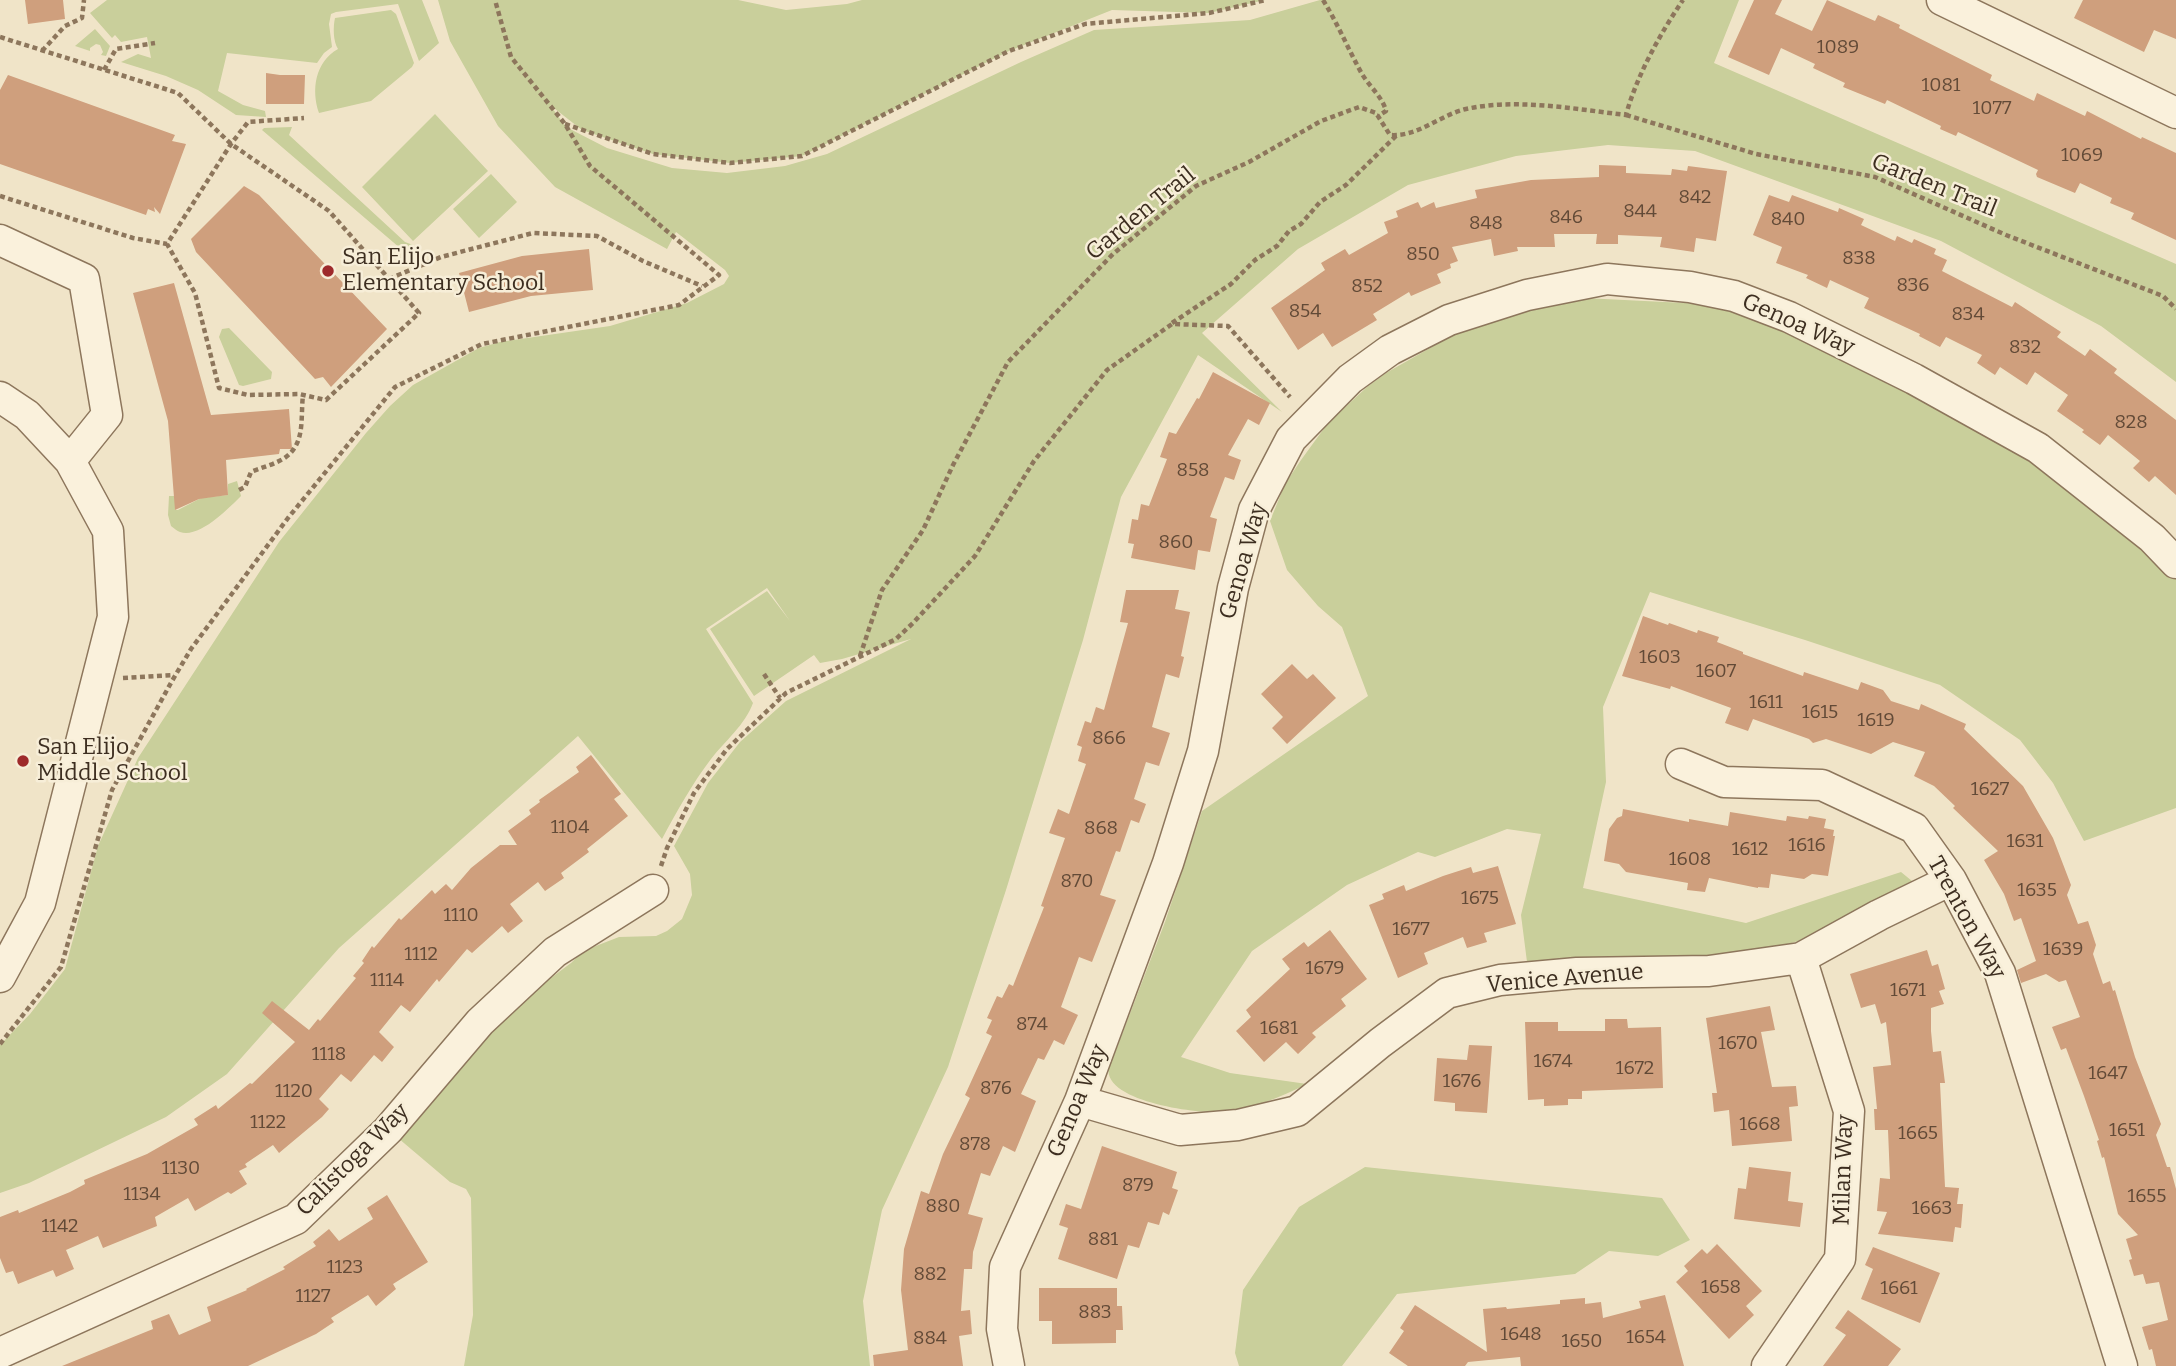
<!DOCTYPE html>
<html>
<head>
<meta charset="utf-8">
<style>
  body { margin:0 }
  canvas { display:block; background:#f0e4c8 }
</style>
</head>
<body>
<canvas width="2176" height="1366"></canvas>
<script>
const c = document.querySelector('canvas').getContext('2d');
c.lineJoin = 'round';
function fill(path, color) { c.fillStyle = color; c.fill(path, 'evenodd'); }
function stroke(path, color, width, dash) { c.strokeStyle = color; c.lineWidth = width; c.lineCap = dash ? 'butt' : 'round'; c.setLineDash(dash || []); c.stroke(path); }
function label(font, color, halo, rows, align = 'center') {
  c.font = font + ' Bitter,serif'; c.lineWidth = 5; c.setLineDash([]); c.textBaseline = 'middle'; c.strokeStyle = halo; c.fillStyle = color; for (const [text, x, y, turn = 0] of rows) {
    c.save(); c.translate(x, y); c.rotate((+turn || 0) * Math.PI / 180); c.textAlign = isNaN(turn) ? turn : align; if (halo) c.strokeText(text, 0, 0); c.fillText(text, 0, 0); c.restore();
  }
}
fill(new Path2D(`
  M107,0H422L439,43L419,61L398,4L336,12L331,14L329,24L332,47L324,53L317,63L227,53L218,91L243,105L265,111L266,117L236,115L198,90L166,76L121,62L138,54L151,58L147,37L121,42L115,35L112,38L90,13Z
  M438,0H738L786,10L847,4L862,0H1265L1209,13L1112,10L1009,51L802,156L730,163L653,154L582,130L550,105L568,130L570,129L607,148L672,168L727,173L785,166L827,154L1021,62L1094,30L1250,20L1320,0H1739L1714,63L2176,264V382L2101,326L1941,241L1695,151L1608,145L1516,156L1408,185L1298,249L1202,333L1282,412L1198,355L1121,497L1083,640L1006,890L948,1067L882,1210L863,1301L870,1366H464L473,1315L471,1198L466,1189L450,1182L398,1138L512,1007L571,963L583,951L619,937L656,936L667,931L682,919L692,895L690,874L674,846L708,783L740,742L786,701L911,639L842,659L820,663L814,655L754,696L710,629L767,591L790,621L767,588L706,629L753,703C745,725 725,741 711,759C692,784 677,811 662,839L578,736L339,948L227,1074L166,1117L29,1183L0,1193V1045L30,1014L65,969L98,846L138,758L279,542L366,433L390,406L413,385L479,348L500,342L610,326L687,303L724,284L729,276L725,270L676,232L667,249L555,187L498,126L450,41Z
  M391,10L396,14L414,63L412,67L371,101L319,113C311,90 315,62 338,49C333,41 333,27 335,18Z
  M95,29L110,46L106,56L101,55L103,52L100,45L96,44L90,48V51L75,46Z
  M435,114L488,171L413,241L362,187Z
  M292,127L289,135L405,242L413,245L407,254L262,130L264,128Z
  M491,174L517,202L479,238L453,209Z
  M1584,298L1705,304L1745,312L1944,406L2059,478L2126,530L2176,579V808L2084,841L2053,783L2020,740L1940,685L1805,640L1650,592L1603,707L1606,782L1583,888L1746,923L1901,872L1912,881L1798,941L1772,949L1754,953L1714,955L1527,962L1521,915L1541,834L1507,829L1435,857L1418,852L1347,885L1252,951L1181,1057L1230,1073L1307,1084C1280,1098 1250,1109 1220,1112C1195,1114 1085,1099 1113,1058L1165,922L1202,811L1368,696L1342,627L1318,606L1287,570L1270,521L1285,484L1301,460L1328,423L1367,387L1386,373L1460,331L1524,307Z
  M229,328L272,372L271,379L243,386L239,385L219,337L222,329Z
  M237,481L241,496C229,508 199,539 180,532C177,531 174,528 171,526L168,515L169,496H175V510H178L201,498L228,495V484Z
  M1365,1167L1662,1198L1690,1240L1658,1256L1609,1251L1575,1274L1397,1294L1342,1366H1239L1235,1353L1243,1290L1299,1207Z`), '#c9cf9b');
fill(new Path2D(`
  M25,0H63L65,19L28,24Z
  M1754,0H1782L1775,14L1812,31L1827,0L1875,21L1878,15L1900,25L1899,28L1992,75L1990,80L2034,101L2037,93L2085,116L2087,111L2141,139L2142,137L2176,153V240L2131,219L2134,213L2110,203L2112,198L2080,183L2075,193L2037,177L2036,174L2038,170L1958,132L1956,136L1940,129L1941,126L1887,100L1885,104L1843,87L1845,83L1813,68L1815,64L1781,48L1769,75L1728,57Z
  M2083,0H2176V39L2154,30L2144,52L2074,18Z
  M266,73L280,75H305L304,104H266Z
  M8,75L175,135L172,141L186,144L160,214L154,207L155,212L148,209L146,215L0,164V90Z
  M1599,165L1626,166V173L1671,175L1672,169L1687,171L1688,166L1727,171L1716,241L1696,238L1694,252L1660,247L1662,237L1618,235V244H1596L1597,234H1554L1555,247H1517L1518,251L1494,256L1491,239L1452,247L1458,261L1450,264L1451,268L1437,274L1441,283L1411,296L1409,292L1373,314L1377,320L1332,347L1323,333L1298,350L1271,308L1325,270L1321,263L1345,249L1349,255L1388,233L1384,222L1398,217L1396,211L1418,202L1421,208L1434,202L1436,208L1477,198L1475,190L1531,180L1599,177Z
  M244,186L259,195L387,329L331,387L323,377L315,379L196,252L191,239Z
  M1769,195L1789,202L1792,195L1838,212L1839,208L1864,219L1861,225L1895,241L1897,236L1912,243L1914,239L1936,249L1934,254L1947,260L1942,271L2012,307L2015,302L2061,332L2057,337L2085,356L2090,349L2117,369L2114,373L2176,420V495L2155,476L2149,482L2133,468L2140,461L2108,435L2100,445L2082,432L2084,430L2057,411L2068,395L2035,372L2027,385L2000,367L1995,375L1977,363L1982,355L1946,337L1940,347L1919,336L1920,334L1864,308L1869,298L1830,280L1827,288L1806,278L1808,275L1776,263L1782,247L1753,235Z
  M589,249L593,290L531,296L469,312L459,273L522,256Z
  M174,283L211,415L289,409L292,449H280L279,454L226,460L228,495L199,499L175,510L168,421L133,293Z
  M1213,372L1270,403L1259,425L1248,419L1228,455L1241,460L1234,480L1225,477L1210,517L1217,519L1210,552L1198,550L1195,570L1131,558L1134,544L1128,543L1132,519L1138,520L1141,504L1149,506L1167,459L1160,457L1169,432L1176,434L1197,398L1199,399Z
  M1126,590H1179L1175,609L1190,612L1181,656L1184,657L1179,678L1166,674L1152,727L1170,733L1159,766L1146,762L1134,799L1146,804L1139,823L1131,820L1120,852L1116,851L1100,895L1116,900L1092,962L1079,957L1061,1007L1078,1015L1064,1045L1054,1040L1044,1060L1038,1058L1021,1094L1036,1101L1015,1152L1003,1146L990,1176L981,1173L968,1214L983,1218L973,1252L972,1269H964L961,1311L970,1310L972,1334L959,1336L963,1366H874L873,1355L908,1350L901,1290L904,1249L921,1191L929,1194L943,1154L970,1098L965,1095L992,1036L986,1033L992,1020L987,1018L997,996L1002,998L1009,984L1013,986L1044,907L1041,906L1065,838L1049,833L1058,809L1069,814L1086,764L1078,761L1082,747L1077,745L1085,721L1091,723L1096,707L1104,710L1128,623L1120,622Z
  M1643,616L1668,625L1669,623L1697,633L1698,630L1719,637L1717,642L1743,652V654L1803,676L1804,672L1858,690L1861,682L1883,690L1891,701L1919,710L1921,704L1966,724L1964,729L2023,786L2053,838L2071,885L2067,895L2078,924L2088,921L2096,945L2093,954L2103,984L2110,981L2113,991L2115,990L2135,1057L2161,1124L2156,1135L2167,1167H2170L2176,1189V1366H2156L2152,1349L2149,1350L2142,1327L2168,1320L2159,1282L2146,1284L2143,1274L2134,1276L2129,1260L2132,1259L2126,1239L2138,1235L2118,1214L2104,1157L2102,1158L2097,1141L2099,1140L2084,1096L2066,1048L2061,1050L2052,1027L2080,1017L2066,980L2059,982L2046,974L2021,983L2017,970L2036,961L2021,918L2014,921L2004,894L1984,860L1998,851L1953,808L1955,806L1934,786L1914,776L1925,752L1893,742L1871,754L1826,739L1813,743L1809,739L1753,719L1748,731L1725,723L1731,708L1671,686L1670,689L1622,676Z
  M1292,664L1307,679L1313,674L1336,698L1287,744L1272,728L1283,717L1261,694Z
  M591,755L621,794L614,799L628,816L587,849L589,852L561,873L564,878L545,891L538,882L510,904L523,921L508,933L502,926L472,953L467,949L439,982L437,979L410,1012L401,1005L379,1032L394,1047L382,1062L374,1055L351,1082L341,1074L319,1099L329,1109L322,1117L279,1153L273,1145L245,1164L247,1167L239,1171L247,1184L231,1194L228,1192L195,1211L188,1198L155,1217L157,1226L103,1248L98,1236L66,1250L74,1269L56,1277L53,1270L18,1284L13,1271L6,1273L0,1258V1217L18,1210L19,1213L70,1192L85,1184L84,1180L147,1154L198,1125L194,1119L216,1105L218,1109L250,1083L252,1084L295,1042L262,1013L272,1001L309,1030L318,1019L320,1021L356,978L353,976L364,963L362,961L372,946L374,948L399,918L401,920L432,890L435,894L446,884L452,890L471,868L500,845H517L508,831L531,814L529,810L540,802L539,800L579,772L576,767Z
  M1623,809L1689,822V819L1728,826L1730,812L1786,821L1787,816L1808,819L1809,816L1826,819L1824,828L1834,830L1833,836H1835L1828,876L1812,874L1804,879L1771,874L1769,888L1758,887V888L1709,878L1705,892L1687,890L1688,883L1626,872L1619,864L1604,861L1609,829L1617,818L1622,816Z
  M1498,866L1516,924L1484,933L1487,942L1467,948L1463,937L1424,953L1428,964L1398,978L1369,905L1384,899L1382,894L1404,885L1406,891L1443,876L1471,867L1473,873Z
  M1330,930L1367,979L1341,999L1346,1006L1312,1033L1316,1037L1298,1054L1286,1042L1264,1062L1236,1031L1251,1017L1246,1010L1290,969L1282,959L1304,942L1308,947Z
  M1927,950L1932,966L1938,964L1945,989L1939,991L1944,1004L1931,1008V1031L1933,1052L1941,1051L1945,1083H1940L1945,1187L1959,1188L1957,1204H1963L1961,1228L1955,1227L1953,1242L1878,1234L1887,1212L1877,1211L1880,1178L1890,1179L1888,1130H1875L1874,1109H1877L1873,1067L1891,1065L1886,1022L1881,1024L1875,1004L1861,1008L1850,974Z
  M1770,1006L1775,1030L1761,1032L1772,1087L1796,1086L1798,1106L1789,1107L1792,1141L1732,1146L1729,1110L1714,1112L1712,1093H1717L1706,1018Z
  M1605,1019H1627L1628,1028L1661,1027L1663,1088L1582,1091V1099H1568V1105L1544,1106V1099L1528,1100L1525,1022H1558V1031H1605Z
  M1469,1045L1492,1046L1487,1113L1455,1111V1103L1434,1101L1437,1058L1467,1060Z
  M1102,1146L1177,1172L1172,1188L1178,1190L1169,1215L1163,1212L1159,1225L1148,1222L1139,1248L1128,1245L1117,1279L1058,1259L1068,1228L1059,1225L1066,1204L1081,1209Z
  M1749,1167L1791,1172L1788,1201L1803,1203L1800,1227L1734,1219L1738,1188L1746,1189Z
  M387,1195L428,1262L393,1284L396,1289L376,1306L368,1295L331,1318L334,1322L316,1334L248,1366H62L153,1329L151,1321L169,1314L179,1335L211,1321L207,1307L247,1290L246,1289L285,1269L283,1267L316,1246L313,1242L329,1229L339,1241L373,1219L367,1208Z
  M1717,1244L1762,1291L1746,1306L1754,1315L1729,1339L1676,1282L1688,1271L1684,1266L1702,1249L1707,1254Z
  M1873,1247L1940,1273L1920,1323L1861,1299L1873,1269L1865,1265Z
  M1039,1288H1117V1306H1122L1123,1330H1116V1343L1052,1344V1321H1039Z
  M1665,1295L1684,1366H1521L1520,1357L1468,1362L1465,1366H1408L1389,1353L1404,1331L1400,1328L1415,1305L1487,1352L1483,1309L1506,1307L1507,1309L1560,1304V1300L1585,1298V1304L1601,1302L1603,1318L1641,1308L1639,1301Z
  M1848,1310L1901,1349L1888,1366H1823L1846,1335L1835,1328Z`), '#cf9f7d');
const minor = new Path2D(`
  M1942,0L2176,113
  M0,240L84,279L107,415L70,461
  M0,397L27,415L70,461L108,531L113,617L40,903L0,977
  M1681,764L1724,782L1822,785L1914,828L1951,880L2000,973L2122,1366
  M1080,1101L1180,1130L1238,1125L1297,1111L1380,1043L1447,993L1500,980L1577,973L1709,971L1801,958L1879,915L1951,880
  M0,1353L296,1219L388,1130L480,1022L555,952L653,890
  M1009,1366L1002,1329L1005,1267L1080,1101L1168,863L1203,751L1233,588L1254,510L1291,439L1350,379L1390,350L1449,320L1527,295L1607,279L1690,287L1734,296L1789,317L1914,379L2038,448L2152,538L2176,563
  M1767,1366L1840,1259L1849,1111L1801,958`);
stroke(minor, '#8d765c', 33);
stroke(new Path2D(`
  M1323,0C1338,24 1348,49 1362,74C1370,87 1383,98 1386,111L1378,116
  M0,37L178,93L231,144L329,211L419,313L326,400L299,394L248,395L219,388L195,293L167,244
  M42,51L65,26L82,18L84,0
  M104,70L116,49L155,43
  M1626,115L1756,154L1875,177L2006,235L2163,296L2176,309
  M565,124L653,154L730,163L802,156L1009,51L1085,24L1209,13L1266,0
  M0,196L133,238L167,244L231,144L248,122L304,118
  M389,279L441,257L533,233L597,236L643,261L702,286
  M1172,323L1231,284L1255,260L1277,246L1289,231L1301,224L1320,202L1346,185L1397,135
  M239,490L245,487L251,472C260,468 269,466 277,462C307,449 300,421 303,395
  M860,656L882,590L923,530L953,465L1008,362L1113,254L1196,186L1249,162L1321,121L1359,107L1376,113L1390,135C1418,137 1440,115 1466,109C1518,98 1574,109 1626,115C1637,75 1660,34 1683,0
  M764,674L780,698
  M123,678L174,675
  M661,866L667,848L694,793L727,749L786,693L896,639L913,623L975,556L1034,461L1107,370L1172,324L1228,326L1290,397
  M0,1044L61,967L112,790L172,681L191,649L288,518L395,387L482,344L679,305L719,275L590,166L565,124L511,57L495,0`), '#8d765c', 4.5, [5, 3.5]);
stroke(minor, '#faf1dc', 30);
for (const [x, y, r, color] of [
  [328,271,7,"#9e2a2b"],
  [23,761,7,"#9e2a2b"]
]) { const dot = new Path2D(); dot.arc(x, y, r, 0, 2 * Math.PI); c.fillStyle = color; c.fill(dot); stroke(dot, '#f7eed8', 2.5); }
label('19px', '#624a37', null, [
  ["1089",1838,48],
  ["1081",1941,86],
  ["1077",1992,109],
  ["1069",2082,156],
  ["842",1695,198],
  ["844",1640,212],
  ["846",1566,218],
  ["840",1788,220],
  ["848",1486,224],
  ["850",1423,255],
  ["838",1859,259],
  ["836",1913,286],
  ["852",1367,287],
  ["854",1305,312],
  ["834",1968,315],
  ["832",2025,348],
  ["828",2131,423],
  ["858",1193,471],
  ["860",1176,543],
  ["1603",1660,658],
  ["1607",1716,672],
  ["1611",1766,703],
  ["1615",1820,713],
  ["1619",1876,721],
  ["866",1109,739],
  ["1627",1990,790],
  ["1104",570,828],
  ["868",1101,829],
  ["1631",2025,842],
  ["1616",1807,846],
  ["1612",1750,850],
  ["1608",1690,860],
  ["870",1077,882],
  ["1635",2037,891],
  ["1675",1480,899],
  ["1110",461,916],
  ["1677",1411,930],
  ["1639",2063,950],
  ["1112",421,955],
  ["1679",1325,969],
  ["1114",387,981],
  ["1671",1908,991],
  ["874",1032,1025],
  ["1681",1279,1029],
  ["1670",1738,1044],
  ["1118",329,1055],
  ["1674",1553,1062],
  ["1672",1635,1069],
  ["1647",2108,1074],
  ["1676",1462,1082],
  ["876",996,1089],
  ["1120",294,1092],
  ["1122",268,1123],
  ["1668",1760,1125],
  ["1651",2127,1131],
  ["1665",1918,1134],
  ["878",975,1145],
  ["1130",181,1169],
  ["879",1138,1186],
  ["1134",142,1195],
  ["1655",2147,1197],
  ["880",943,1207],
  ["1663",1932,1209],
  ["1142",60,1227],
  ["881",1103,1240],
  ["1123",345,1268],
  ["882",930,1275],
  ["1658",1721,1288],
  ["1661",1899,1289],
  ["1127",313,1297],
  ["883",1095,1313],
  ["1648",1521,1335],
  ["1654",1646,1338],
  ["884",930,1339],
  ["1650",1582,1342]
]);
label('23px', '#3d2e20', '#f7eed8', [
  ["Garden Trail",1934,186,22],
  ["Garden Trail",1141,214,-39],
  ["Genoa Way",1798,325,24],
  ["Genoa Way",1244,561,-74],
  ["Trenton Way",1966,918,61],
  ["Venice Avenue",1565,979,-5],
  ["Genoa Way",1078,1101,-67],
  ["Calistoga Way",353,1160,-45],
  ["Milan Way",1844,1170,-88]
]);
label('23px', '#3d2e20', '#f7eed8', [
  ["San Elijo",342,258],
  ["Elementary School",342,284],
  ["San Elijo",37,748],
  ["Middle School",37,774]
], 'left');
</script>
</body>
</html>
